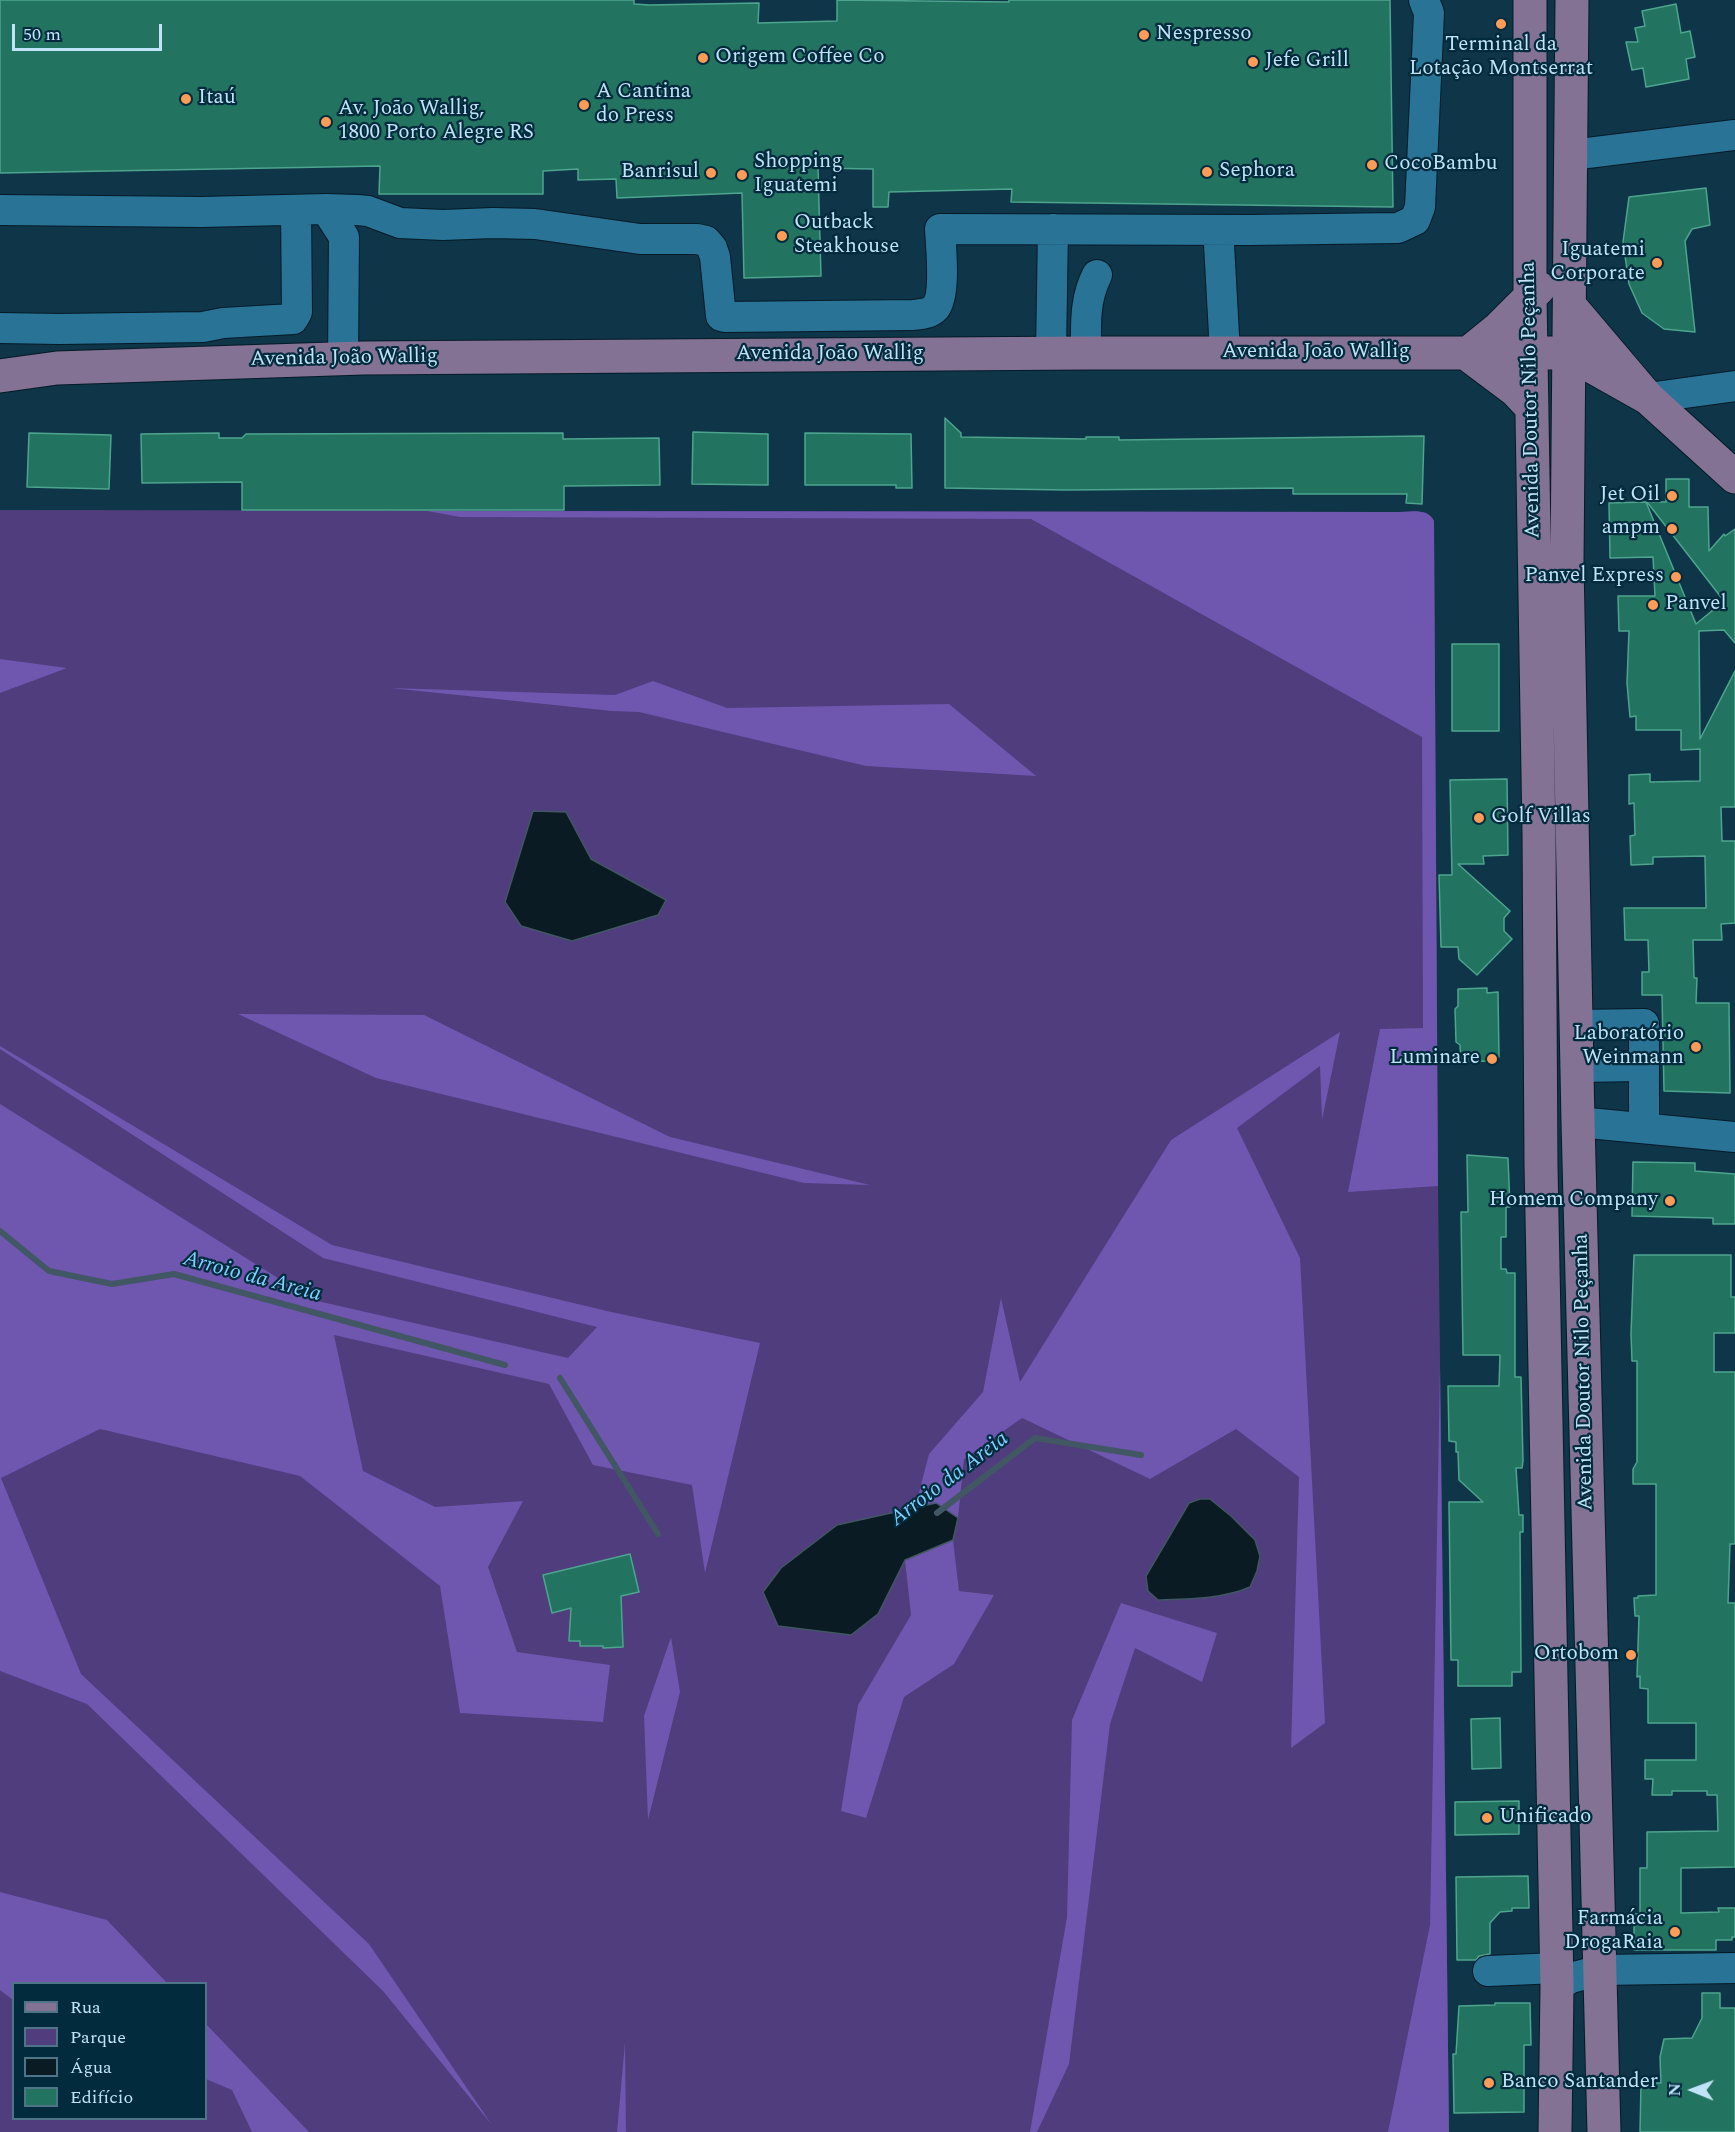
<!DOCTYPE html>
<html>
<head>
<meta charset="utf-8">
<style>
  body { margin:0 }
  #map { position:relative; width:1735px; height:2132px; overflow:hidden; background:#0e3548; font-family:Spectral,serif }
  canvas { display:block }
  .legend { position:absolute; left:12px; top:1982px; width:195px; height:138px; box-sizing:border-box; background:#022b3d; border:2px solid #4e7587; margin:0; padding:8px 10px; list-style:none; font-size:18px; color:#c0e3f7 }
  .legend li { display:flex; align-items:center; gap:12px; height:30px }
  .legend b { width:30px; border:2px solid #4e7587 }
  .north { position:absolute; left:1663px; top:2060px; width:60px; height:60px; -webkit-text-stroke:4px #022b3d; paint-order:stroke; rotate:271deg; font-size:16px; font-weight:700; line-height:24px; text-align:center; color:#c0e3f7 }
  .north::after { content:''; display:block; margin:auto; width:21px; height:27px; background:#c0e3f7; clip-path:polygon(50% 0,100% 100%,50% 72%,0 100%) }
  .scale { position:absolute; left:12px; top:24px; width:150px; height:27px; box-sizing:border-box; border:3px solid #c0e3f7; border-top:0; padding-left:8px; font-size:18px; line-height:21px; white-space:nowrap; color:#c0e3f7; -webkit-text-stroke:4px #022b3d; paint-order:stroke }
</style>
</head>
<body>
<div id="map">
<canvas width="1735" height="2132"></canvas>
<ul class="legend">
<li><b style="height:8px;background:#837294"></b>Rua</li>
<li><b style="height:16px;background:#4f3d7d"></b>Parque</li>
<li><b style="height:16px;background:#0b1b23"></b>Água</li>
<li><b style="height:16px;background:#227360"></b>Edifício</li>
</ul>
<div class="north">N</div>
<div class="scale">50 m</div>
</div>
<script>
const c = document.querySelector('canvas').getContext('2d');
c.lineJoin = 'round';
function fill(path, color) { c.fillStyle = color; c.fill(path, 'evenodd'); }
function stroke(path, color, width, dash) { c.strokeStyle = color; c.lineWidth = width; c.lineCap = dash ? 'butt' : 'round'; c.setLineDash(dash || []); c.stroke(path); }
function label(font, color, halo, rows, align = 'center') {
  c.font = font + ' Spectral,serif'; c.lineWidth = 4.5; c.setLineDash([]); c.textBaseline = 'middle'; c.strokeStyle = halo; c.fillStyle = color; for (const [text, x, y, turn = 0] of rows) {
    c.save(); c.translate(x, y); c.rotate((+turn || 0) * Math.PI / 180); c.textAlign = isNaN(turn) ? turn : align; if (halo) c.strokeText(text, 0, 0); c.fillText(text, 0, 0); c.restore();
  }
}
fill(new Path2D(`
  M0,510L1396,512C1409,512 1428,507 1434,521L1438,1186L1449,2132H0ZM14,1984H206V2118H14Z`), '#4f3d7d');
fill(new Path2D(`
  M427,511L1396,512C1409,512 1428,507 1434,521L1438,1186L1348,1192L1380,1029L1423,1028L1422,737L1031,519L460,517Z
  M0,659L67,668L0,693Z
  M653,681L727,708L949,704L1036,776L866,766L639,712L612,711L390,688L615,695Z
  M238,1014L424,1015L670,1137L870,1185L804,1183L376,1078Z
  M1340,1032L1322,1120L1320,1066L1237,1128L1300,1258L1325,1723L1291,1748L1299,1477L1236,1429L1150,1479L1022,1418L964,1459L958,1518L936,1503L915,1508L929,1454L983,1392L1001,1298L1020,1382L1171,1140Z
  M0,1046L332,1245L611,1312L760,1343L705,1573L692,1485L593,1465L549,1384L334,1335L363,1471L435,1507L523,1501L488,1567L517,1652L610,1665L603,1722L460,1713L440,1586L300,1476L100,1429L1,1478L81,1674L369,1944L492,2125L383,1991L87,1704L0,1671V1104L313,1300L568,1358L597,1327L323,1258L0,1049Z
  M1440,1367L1449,2132H1388L1430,1925Z
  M953,1540L959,1591L994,1595L954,1664L904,1697L866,1818L841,1811L858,1705L911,1615L905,1560Z
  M1121,1603L1217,1633L1202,1682L1135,1648L1110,1724L1069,2064L1037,2132H1030L1067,1917L1072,1720Z
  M671,1637L680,1692L648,1820L644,1716Z
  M0,1892L107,1920L167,1983L14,1984L13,2000L0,1990Z
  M206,2024L309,2132H252L232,2090L206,2079Z
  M625,2042L626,2132H617Z`), '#6f56af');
const water = new Path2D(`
  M533,811L566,812L591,859L666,900L658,915L572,941L521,926L505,902Z
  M1200,1499H1210L1231,1516L1255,1540L1260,1556L1257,1571L1250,1587C1223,1599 1188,1599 1158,1600L1148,1591L1146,1576L1189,1503Z
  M936,1503L958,1518L953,1540L905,1560L878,1614L851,1635L778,1626L763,1592L781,1568L837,1525Z`);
fill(water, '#0b1b23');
stroke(water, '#415763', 1.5);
stroke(new Path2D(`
  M0,1231L49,1271L112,1284L174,1274L505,1365
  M560,1378L658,1534
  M937,1513L1035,1438L1141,1455`), '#415763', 6);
const building = new Path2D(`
  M0,0H634V4L649,5L759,3L758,23L837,21V0L1009,2V0H1390L1393,207L1011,202L1012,189L889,192L888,207H873V169L818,168L821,276L744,278L742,193L617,198L616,179L578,180V169L543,171V194H379L380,166L0,173Z
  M1676,4L1681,33L1690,31L1695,57L1686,59L1689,79L1646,87L1643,68L1632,70L1626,42H1638L1635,28L1645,26L1642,11Z
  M1706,188L1710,225L1692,229L1685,241L1695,332L1664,329L1642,313L1629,284L1623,242L1629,197Z
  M945,418L961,433V437L1086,439V437H1119V440L1424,436L1422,504L1406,503L1407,494H1293V488L1066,490L945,488Z
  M693,432L768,434V485L692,484Z
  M29,433L111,435L109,489L27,487Z
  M219,433V438H242L246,434L563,433V439L659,438L660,485L564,486V510H242V482L142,483L141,434Z
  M805,433L911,434L912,488H896V485H805Z
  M1666,479H1689V507H1708L1709,551L1724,534L1725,536L1735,529V643L1724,630L1699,631L1700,739L1735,671V807H1721L1722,841H1735V923L1721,924L1722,940H1693L1694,978H1697L1696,1003H1729L1730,1093L1664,1091L1662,995H1642V972H1649L1648,940H1625L1624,908H1706L1705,856L1653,857V864L1631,865L1630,836L1635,835L1634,803L1629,804V775L1650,774V782L1700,781V749L1681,750V730H1636V716L1630,717L1627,683L1629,631H1619L1618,596H1655L1653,557L1610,558L1609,503L1646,502L1696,624L1724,601L1647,502H1666Z
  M1452,644H1499V731H1452Z
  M1507,779L1508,855L1483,856L1484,864H1458L1510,911L1504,918V931L1512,939L1477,975L1459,959L1458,947H1441L1439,875H1452L1450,780Z
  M1487,988V993L1498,992L1499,1057H1490V1061L1461,1062L1460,1045L1456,1042L1455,1009L1458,1006V989Z
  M1467,1155L1508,1158L1510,1207H1506V1237H1501V1269H1506L1507,1273H1515V1377H1521L1523,1461L1522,1468H1516L1519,1515H1523V1532H1520L1521,1672H1512V1686H1458V1660H1451L1449,1502H1483L1459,1480L1458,1452H1456V1442L1449,1441L1448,1386H1499L1500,1355H1463L1461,1212H1468Z
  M1633,1162L1695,1163V1171L1735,1174V1224H1713V1218L1632,1216Z
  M1634,1255H1731V1297H1735V1333H1714V1372H1735V1544H1730L1728,1603H1735V1867L1681,1868V1913L1719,1912L1718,1908H1735V1937H1732V1940H1716V1950H1634V1914H1640V1868H1647V1832L1718,1831L1717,1795H1707V1791H1672V1795H1652L1653,1779H1645V1760H1696V1723H1648V1689L1640,1688V1676L1637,1677L1639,1616H1635L1634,1598H1638V1596L1656,1595V1484H1633V1469L1637,1462V1361H1632L1631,1334Z
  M630,1554L639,1592L621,1596L623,1647L603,1648V1646H580V1641H569L571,1608L552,1613L543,1575Z
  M1500,1718L1501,1768L1472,1769L1471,1719Z
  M1519,1801V1834L1455,1835V1802Z
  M1528,1876L1529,1908H1512V1911L1500,1912L1490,1923V1954L1479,1956L1476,1960H1457L1456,1877Z
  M1702,1993H1720V2008H1735V2132H1640L1641,2083H1661L1660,2057L1664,2039L1692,2038L1702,2018Z
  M1495,2003H1530L1531,2045H1524V2112L1454,2113L1453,2054H1456L1459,2006L1495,2005Z`);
fill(building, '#227360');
stroke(building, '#4ea58e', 1.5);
const minor = new Path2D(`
  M1571,155L1735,135
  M326,209L344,237L343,359
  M0,210L201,212L326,209L357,210L368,211L400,223L443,225L493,223L535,224L640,239H697L706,241L712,248L715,257L721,316L725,317L913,315C920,314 930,314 935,308C946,296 941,246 940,229L1250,230L1398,228L1415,220L1420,207L1429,13L1424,0
  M1219,244L1225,353
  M0,328L59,329L203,327L223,323L293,319L297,312L296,210
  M1051,353L1053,229
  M1086,353C1086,326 1084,300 1097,275
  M1648,398L1735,386
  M1576,1025L1644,1024V1128
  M1577,1067L1644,1066
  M1578,1122L1735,1137
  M1488,1971L1557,1968
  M1557,1986L1571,1978L1600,1970L1735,1968`);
const major = new Path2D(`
  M1530,0V296L1539,834L1541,1165L1557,1986L1555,2132
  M1572,0L1567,563L1578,1122L1604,2132
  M1570,306L1648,398L1735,477
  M1467,354L1499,328L1539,288
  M1467,354L1515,390L1532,408
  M0,376L57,368L363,358L1086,353H1568L1648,398`);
stroke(minor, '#051b27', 32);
stroke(major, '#051b27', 35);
stroke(minor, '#297397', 30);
stroke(major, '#837294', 33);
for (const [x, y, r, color] of [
  [1501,24,6,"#fe9c57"],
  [1144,35,6,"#fe9c57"],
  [703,58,6,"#fe9c57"],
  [1253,62,6,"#fe9c57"],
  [186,99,6,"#fe9c57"],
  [584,105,6,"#fe9c57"],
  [326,122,6,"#fe9c57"],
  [1372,165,6,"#fe9c57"],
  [1207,172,6,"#fe9c57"],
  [711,173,6,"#fe9c57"],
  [742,175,6,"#fe9c57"],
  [782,236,6,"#fe9c57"],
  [1657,263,6,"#fe9c57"],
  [1672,496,6,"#fe9c57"],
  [1672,529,6,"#fe9c57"],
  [1676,577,6,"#fe9c57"],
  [1653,605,6,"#fe9c57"],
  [1479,818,6,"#fe9c57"],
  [1696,1047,6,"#fe9c57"],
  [1492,1059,6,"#fe9c57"],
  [1670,1201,6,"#fe9c57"],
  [1631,1655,6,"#fe9c57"],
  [1487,1818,6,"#fe9c57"],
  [1675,1932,6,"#fe9c57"],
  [1489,2083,6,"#fe9c57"]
]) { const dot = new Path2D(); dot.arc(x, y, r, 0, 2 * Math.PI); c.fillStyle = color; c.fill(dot); stroke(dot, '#022b3d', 2); }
label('21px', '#c0e3f7', '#022b3d', [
  ["Nespresso",1156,35],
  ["Terminal da",1501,46,"center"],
  ["Lotação Montserrat",1501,70,"center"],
  ["Origem Coffee Co",715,58],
  ["Jefe Grill",1265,62],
  ["A Cantina",596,93],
  ["do Press",596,117],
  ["Itaú",198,99],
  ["Av. João Wallig,",338,110],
  ["1800 Porto Alegre RS",338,134],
  ["Shopping",754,163],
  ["Iguatemi",754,187],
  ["CocoBambu",1384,165],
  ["Sephora",1219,172],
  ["Banrisul",699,173,"right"],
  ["Outback",794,224],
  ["Steakhouse",794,248],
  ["Iguatemi",1645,251,"right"],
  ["Corporate",1645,275,"right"],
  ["Jet Oil",1660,496,"right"],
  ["ampm",1660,529,"right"],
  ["Panvel Express",1664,577,"right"],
  ["Panvel",1665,605],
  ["Golf Villas",1491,818],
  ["Laboratório",1684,1035,"right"],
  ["Weinmann",1684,1059,"right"],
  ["Luminare",1480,1059,"right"],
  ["Homem Company",1658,1201,"right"],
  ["Ortobom",1619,1655,"right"],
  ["Unificado",1499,1818],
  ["Farmácia",1663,1920,"right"],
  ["DrogaRaia",1663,1944,"right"],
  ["Banco Santander",1501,2083]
], 'left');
label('21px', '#c0e3f7', '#022b3d', [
  ["Avenida João Wallig",1316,353],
  ["Avenida João Wallig",830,355],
  ["Avenida João Wallig",344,359,-1],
  ["Avenida Doutor Nilo Peçanha",1532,400,-91],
  ["Avenida Doutor Nilo Peçanha",1585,1372,-91]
]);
label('italic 22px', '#7fcffc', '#022b3d', [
  ["Arroio da Areia",252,1278,15],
  ["Arroio da Areia",950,1480,-37]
]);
</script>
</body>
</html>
